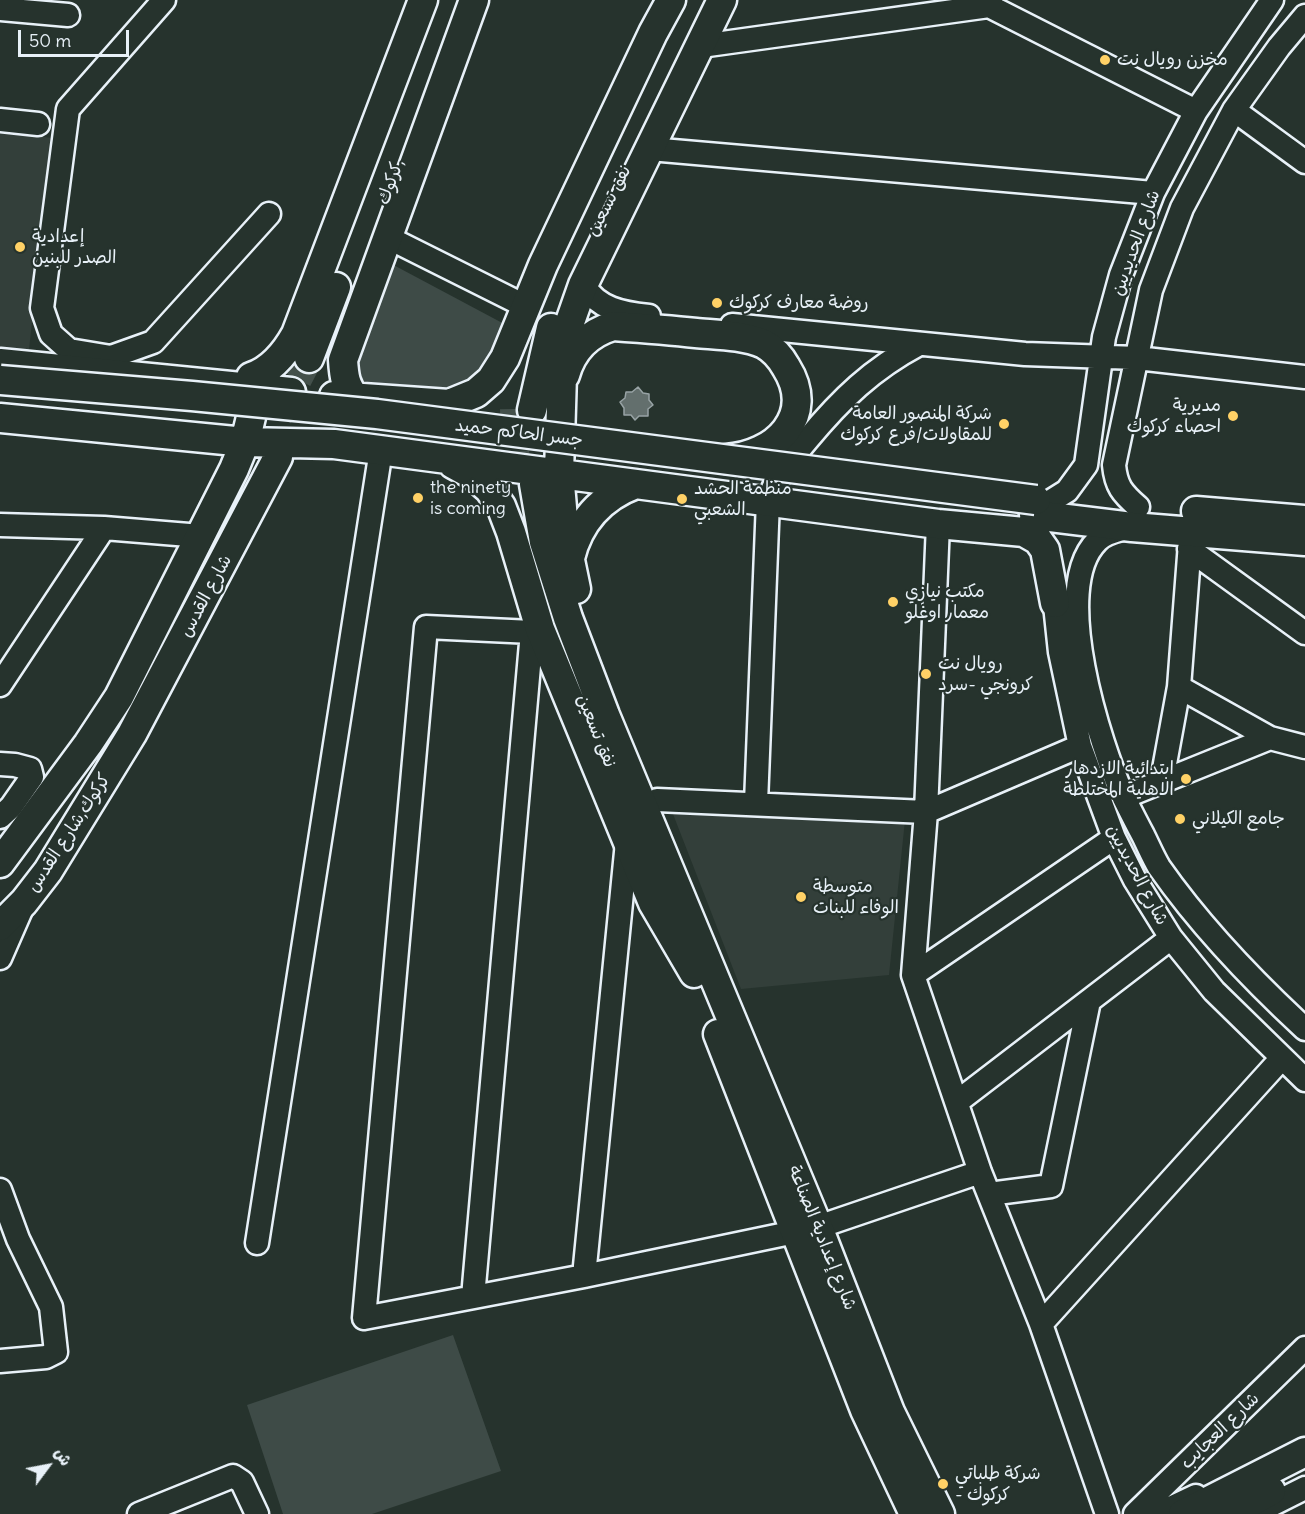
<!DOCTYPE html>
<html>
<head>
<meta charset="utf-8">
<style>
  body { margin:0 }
  #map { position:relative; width:1305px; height:1514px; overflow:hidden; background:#26332d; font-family:Delius,"Playpen Sans Arabic",sans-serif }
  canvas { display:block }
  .north { position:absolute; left:18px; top:1436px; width:60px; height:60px; -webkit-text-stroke:4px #26332d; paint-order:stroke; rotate:58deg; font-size:16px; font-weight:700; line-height:24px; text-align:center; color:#e8f1f8 }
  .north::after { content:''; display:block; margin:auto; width:21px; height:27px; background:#e8f1f8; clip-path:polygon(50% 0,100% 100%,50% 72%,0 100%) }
  .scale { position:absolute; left:18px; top:30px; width:111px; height:27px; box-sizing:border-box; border:3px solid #e8f1f8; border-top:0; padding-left:8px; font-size:18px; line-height:21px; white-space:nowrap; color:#e8f1f8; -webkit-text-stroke:4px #26332d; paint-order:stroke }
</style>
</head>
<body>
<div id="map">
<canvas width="1305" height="1514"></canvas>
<div class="north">ش</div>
<div class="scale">50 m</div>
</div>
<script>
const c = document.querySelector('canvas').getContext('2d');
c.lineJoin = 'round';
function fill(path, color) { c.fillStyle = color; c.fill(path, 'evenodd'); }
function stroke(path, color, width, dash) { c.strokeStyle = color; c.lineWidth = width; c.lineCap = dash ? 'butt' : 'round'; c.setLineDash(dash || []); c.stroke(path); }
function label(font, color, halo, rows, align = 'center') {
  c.font = font + ' Delius,"Playpen Sans Arabic",sans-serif'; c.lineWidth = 4.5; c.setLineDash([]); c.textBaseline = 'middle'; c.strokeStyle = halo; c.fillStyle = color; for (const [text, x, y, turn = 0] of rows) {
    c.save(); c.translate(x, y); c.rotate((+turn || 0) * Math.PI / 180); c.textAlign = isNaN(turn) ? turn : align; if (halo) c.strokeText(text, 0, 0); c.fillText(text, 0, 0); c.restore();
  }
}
fill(new Path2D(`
  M0,131L52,138L28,359L0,356Z
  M673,814L905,820L889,975L741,989Z`), '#333f3a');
fill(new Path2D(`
  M386,261L508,326L482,388L356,398L344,377Z
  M453,1335L501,1471L372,1514H283L247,1405Z`), '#3e4b47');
const water = new Path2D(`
  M638,387L643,393L649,394V400L653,405L648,409V416H639L635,420L631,415H624V408L620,402L625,398L626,392H632Z`);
fill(water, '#636f6d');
stroke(water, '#98a3a5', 1.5);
stroke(new Path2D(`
  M514,409L516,484
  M259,454L309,358`), '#43504b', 28, [28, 14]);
const minor = new Path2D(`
  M164,0L68,109L42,308L51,334L69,350L111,357L153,342L269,214
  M989,6L1196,111
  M0,9L68,15
  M701,46L989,6L991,0
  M1234,110L1305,162
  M0,120L38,124
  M650,149L1153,193
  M387,237L525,306
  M583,285C599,309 621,313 649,316
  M732,325L1025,354L1137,358L1305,377
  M1051,501L1067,491L1086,465L1104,337L1121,275L1153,193L1196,111L1272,0
  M1138,507C1122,493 1116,486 1114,465L1151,290L1182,208L1234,110L1279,47L1305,16
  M938,524L926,812L913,975L980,1172L1041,1324L1107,1514
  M0,525L104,528L201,536
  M1130,527C1119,530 1105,532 1097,541C1049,588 1100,745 1124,798C1130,810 1136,822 1143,835C1148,845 1153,857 1159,867C1201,927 1252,980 1305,1029
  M1189,549L1305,633
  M1053,586L1060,652L1080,746L1114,838L1135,880L1171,938L1214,991L1305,1080
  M540,629L532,632L426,627L364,1318L584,1276L795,1232L818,1227L980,1172
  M0,685L104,528
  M1179,687L1270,738
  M0,764L15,765L30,769L32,777L11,807L0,817
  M1162,780L1179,687L1191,530
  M1124,797L1270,738L1305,747
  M657,800L926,812L1080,746
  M756,803L768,501C776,477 791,459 807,440C841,399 872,369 919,344
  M0,958L21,910
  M913,975L1114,838
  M957,1102L1171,938
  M0,1190L18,1239L51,1307L56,1352L46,1357L0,1361
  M989,1194L1051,1186L1089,1001
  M257,1243L381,450
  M584,1276L627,842
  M473,1297L532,632
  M1041,1324L1281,1059
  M1255,1513L1305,1488
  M139,1514L233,1476L242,1482L257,1514
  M1135,1514L1305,1348
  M1158,1514L1196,1496`);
const major = new Path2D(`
  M309,358L336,287
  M0,363L291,392
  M565,375C572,350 589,333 613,326C641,328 668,330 696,333C718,335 743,335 764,344C773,349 781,358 786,367C817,416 775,456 726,459
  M251,377C272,370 286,352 296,334L423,0
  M334,396L449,404L476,393L491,380L505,358L543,265L653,33L671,0
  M356,398C345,387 344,375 343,360L474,0
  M532,410L551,328
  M0,418L245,442L334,444L938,524L1024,532L1038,540L1045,550L1055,603
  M453,464L473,475L489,489L501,506L511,532L540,629L653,903L694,973
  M534,484L544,542L568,618L605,715L818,1227L890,1412L940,1514
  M1196,511L1305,520
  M1034,515L1132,527L1305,541
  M570,558C579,521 601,497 636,484
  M576,589L564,531L559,473L563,342L583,285L722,0
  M0,863L88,744L119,697L234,469L245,442L258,388L268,369
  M0,926L24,902L48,871L132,734L278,457
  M718,1034L865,1410L914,1514
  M1183,1514L1305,1452
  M1228,1514L1271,1491`);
stroke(minor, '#e8f1f8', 27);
stroke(major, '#e8f1f8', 33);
stroke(minor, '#26332d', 22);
stroke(major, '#26332d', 28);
const majorBridge = new Path2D(`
  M0,380L192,396L377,414L1036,500`);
stroke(majorBridge, '#e8f1f8', 33, []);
stroke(majorBridge, '#26332d', 28);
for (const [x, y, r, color] of [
  [1105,60,6,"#ffd166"],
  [20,247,6,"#ffd166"],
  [717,303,6,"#ffd166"],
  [1233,416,6,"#ffd166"],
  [1004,424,6,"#ffd166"],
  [418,498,6,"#ffd166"],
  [682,499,6,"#ffd166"],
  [893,602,6,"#ffd166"],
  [926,674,6,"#ffd166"],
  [1186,779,6,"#ffd166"],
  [1180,819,6,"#ffd166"],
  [801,897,6,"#ffd166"],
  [943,1484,6,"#ffd166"]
]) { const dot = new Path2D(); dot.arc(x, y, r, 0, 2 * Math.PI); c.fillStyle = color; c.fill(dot); stroke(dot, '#26332d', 2); }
label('18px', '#e8f1f8', '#26332d', [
  ["مخزن رويال نت",1117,60],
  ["إعدادية",32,237],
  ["الصدر للبنين",32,258],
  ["روضة معارف كركوك",729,303],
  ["مديرية",1221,406,"right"],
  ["احصاء كركوك",1221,427,"right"],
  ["شركة المنصور العامة",992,414,"right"],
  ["للمقاولات/فرع كركوك",992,435,"right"],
  ["the ninety",430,488],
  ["is coming",430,509],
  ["منظمة الحشد",694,489],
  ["الشعبي",694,510],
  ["مكتب نيازي",905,592],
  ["معمار اوغلو",905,613],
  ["رويال نت",938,664],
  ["كرونجي -سرد",938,685],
  ["ابتدائية الازدهار",1174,769,"right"],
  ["الاهلية المختلطة",1174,790,"right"],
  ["جامع الكيلاني",1192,819],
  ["متوسطة",813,887],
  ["الوفاء للبنات",813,908],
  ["شركة طلباتي",955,1474],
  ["- كركوك",955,1495]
], 'left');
label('18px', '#e8f1f8', '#26332d', [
  ["كركوك,",391,182,-70],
  ["نفق تسعين",609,201,-63],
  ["شارع الحديديين",1136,243,-70],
  ["جسر الحاكم حميد",519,433,7],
  ["شارع القدس",206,596,-62],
  ["نفق تسعين",596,731,68],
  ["كركوك,شارع القدس",69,833,-57],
  ["شارع الحديديين",1137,875,62],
  ["شارع إعدادية الصناعة",822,1238,68],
  ["شارع العجايب",1220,1431,-44]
]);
</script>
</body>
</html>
